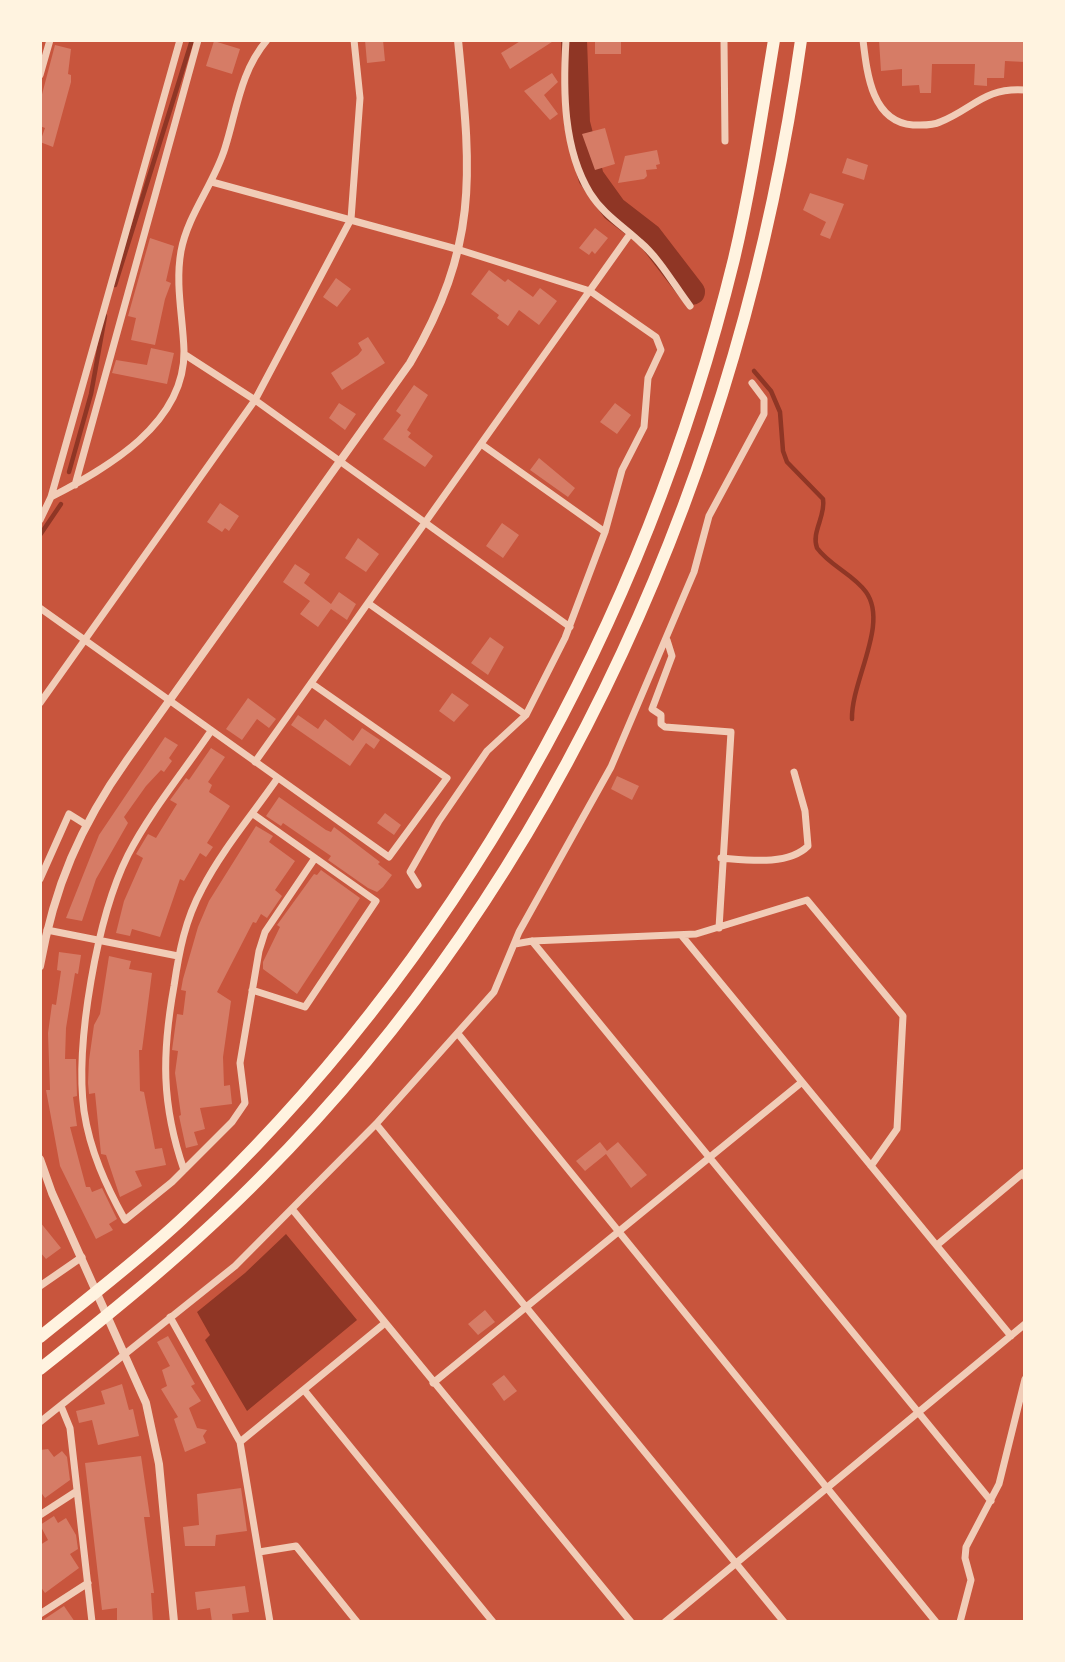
<!DOCTYPE html>
<html>
<head>
<meta charset="utf-8">
<style>
  body { margin:0 }
  #map { position:relative; width:1065px; height:1662px; overflow:hidden; background:#c8553d; font-family:Mulish,sans-serif }
  canvas { display:block }
  .frame { position:absolute; inset:0; border:42px solid #fff3e0; pointer-events:none }
</style>
</head>
<body>
<div id="map">
<canvas width="1065" height="1662"></canvas>
<div class="frame"></div>
</div>
<script>
const c = document.querySelector('canvas').getContext('2d');
c.lineJoin = 'round';
function fill(path, color) { c.fillStyle = color; c.fill(path, 'evenodd'); }
function stroke(path, color, width, dash) { c.strokeStyle = color; c.lineWidth = width; c.lineCap = dash ? 'butt' : 'round'; c.setLineDash(dash || []); c.stroke(path); }
fill(new Path2D(`
  M286,1234L357,1320L247,1411L205,1340L210,1335L197,1312L245,1273Z`), '#8f3625');
stroke(new Path2D(`
  M115,285L192,40
  M754,371L771,391L780,412L783,451L787,462L823,499C826,516 811,532 817,548C830,566 853,574 866,592C889,624 851,681 852,719
  M69,472L91,394L105,316
  M40,535L61,504`), '#8f3625', 4.5);
stroke(new Path2D(`
  M574,40L577,123L591,177L614,209L649,236L692,292`), '#8f3625', 26);
fill(new Path2D(`
  M365,40H383L385,61L367,63Z
  M522,40H555L510,69L501,53Z
  M595,40H621V54H595Z
  M879,40H1025V62L1005,61L1004,78H987V86L974,85L975,64H932L931,93H920L919,85L902,86V69L881,71Z
  M214,41L240,49L232,74L206,66Z
  M55,45L71,49L68,74L71,75V82L53,147L40,142L45,128L40,126V102Z
  M552,73L558,82L544,95L558,114L550,120L524,91Z
  M605,128L615,164L595,170L582,134Z
  M657,150L660,164L656,165L657,169L646,170L647,176L644,179L618,183L625,156Z
  M847,158L868,165L864,180L842,173Z
  M810,193L844,204L830,239L820,235L826,222L803,210Z
  M595,228L608,238L595,254L592,251L589,255L579,248Z
  M150,238L174,246L166,281L171,283L165,299L155,345L131,340L136,318L128,316Z
  M489,270L505,282L508,279L533,297L540,288L557,301L539,325L519,310L508,326L497,318L499,315L471,294Z
  M336,278L351,289L337,307L323,297Z
  M368,337L385,363L342,390L331,373L358,355L362,350L358,343Z
  M151,348L174,353L167,384L112,373L116,360L147,365Z
  M414,385L428,395L407,430L411,433L408,437L433,456L425,467L383,439L401,415L396,411Z
  M339,403L356,414L345,430L329,418Z
  M615,403L631,415L617,434L600,422Z
  M539,458L575,488L568,497L530,470Z
  M220,503L239,516L229,531L225,528L222,532L207,522Z
  M502,523L519,535L503,558L486,546Z
  M358,538L379,554L366,572L345,558Z
  M295,564L310,574L304,583L331,604L339,592L356,604L347,620L331,609L318,627L300,614L310,601L283,582Z
  M490,637L504,647L488,675L471,663Z
  M452,693L469,705L454,722L439,711Z
  M248,698L276,719L269,728L257,719L242,740L226,729Z
  M298,715L318,729L325,719L353,741L362,728L380,740L374,749L366,743L350,766L291,725Z
  M165,737L178,745L169,758L172,761L164,772L161,770L146,786L124,817L128,823L96,879L82,921L66,918L99,835Z
  M211,748L225,757L208,782L212,785L209,792L230,806L207,843L213,847L206,857L200,853L184,881L180,879L160,937L132,929L130,936L116,933L124,901L143,858L136,854L148,834L156,838L177,804L170,800L186,778L189,780Z
  M617,776L639,786L632,800L611,789Z
  M279,797L326,830L331,832L334,827L380,862L378,864L392,875L383,887L377,892L368,888L328,860L331,856L283,823L281,826L266,816Z
  M385,813L401,825L394,835L377,823Z
  M256,826L273,836L269,842L295,861L275,890L282,896L267,918L261,914L256,923L253,922L217,992L231,1001L223,1057L224,1086L230,1085L232,1104L200,1108L205,1129L194,1132L198,1145L186,1148L179,1116L181,1115L175,1073L178,1051L172,1050L177,1014L183,1015L186,991L181,990L183,979L198,927L209,901Z
  M321,870L360,898L297,994L263,969V962L280,927L277,925L314,874L317,875Z
  M59,952L81,955L78,974L75,973L66,1028L65,1059H76L77,1096L73,1097L77,1126L70,1127L86,1187H90L92,1192L102,1188L117,1219L109,1224L113,1230L96,1239L60,1166L46,1090H50L48,1033L52,1004L56,1005L61,971L57,970Z
  M109,956L131,961L129,969L152,973L142,1050H139L140,1091L144,1092L155,1149L162,1148L166,1165L135,1171L142,1186L120,1197L106,1155L101,1154L95,1093L89,1094L88,1083L89,1060L94,1025L100,1014Z
  M600,1142L607,1151L618,1142L647,1175L631,1188L606,1154L585,1171L576,1161Z
  M40,1222L61,1248L46,1259L40,1252Z
  M485,1310L495,1322L478,1335L468,1324Z
  M168,1336L195,1384L191,1386L201,1401L189,1408L197,1428L207,1430L203,1436L206,1443L185,1452L174,1419L178,1417L161,1389L167,1386L162,1370L170,1366L157,1342Z
  M504,1375L517,1391L504,1401L492,1384Z
  M122,1384L129,1410L133,1409L139,1436L98,1445L92,1420L79,1423L76,1411L105,1404L101,1391Z
  M48,1449L54,1457L62,1451L67,1457L70,1480L45,1498L40,1491V1450Z
  M141,1456L150,1517H144L154,1593H151L153,1622H117V1608L102,1610L85,1463Z
  M241,1488L247,1531L216,1535L215,1546H185L183,1527L199,1525L197,1494Z
  M54,1516L58,1523L66,1518L76,1535L78,1549L70,1554L79,1568L45,1593L40,1586V1545L48,1540L40,1525Z
  M245,1586L249,1612L232,1614L233,1622H212L210,1608L197,1610L195,1592Z
  M64,1606L75,1622H40Z`), '#d67c66');
stroke(new Path2D(`
  M566,40C563,90 563,149 590,193C603,214 623,226 640,242C660,259 674,285 690,306
  M724,40L725,141
  M863,40C867,74 872,122 913,125C922,125 932,126 940,122C973,109 984,87 1025,90
  M40,75L50,40
  M212,182L460,250L590,291L656,337L661,350L648,378L644,427L622,470L605,532L565,638L526,715L487,751L439,821L410,872L418,885
  M184,354L255,400L570,627
  M481,444L605,532
  M75,485L198,40
  M51,497C107,468 185,424 184,351C183,317 175,285 181,251C188,214 214,184 225,148C237,110 240,72 267,40
  M40,520L51,497L180,40
  M368,603L526,715
  M40,608L389,857L447,778L311,683
  M667,640L672,656L652,709L661,715V724L665,727L731,732L719,928
  M40,703L255,400L351,219L360,98L354,40
  M211,731C184,771 150,812 128,855C97,917 75,1043 84,1111C90,1151 106,1186 125,1220L172,1182L232,1122L245,1103L240,1063L259,951L265,932L315,858
  M255,762L630,234
  M721,858C747,860 788,866 808,846L805,811L794,772
  M40,879L69,814L85,824
  M47,930L178,956
  M682,936L1011,1336
  M532,941L991,1501
  M515,944L532,941L696,934L807,900L903,1016L897,1129L871,1166
  M252,990L305,1007L376,901L253,814
  M459,1035L936,1622
  M376,1124L784,1622
  M184,1170C161,1104 162,1053 174,986C179,952 185,920 202,889C222,850 252,815 277,779
  M292,1209L631,1622
  M937,1245L1023,1173L1025,1177
  M40,1286L82,1257
  M170,1317L240,1442L270,1622
  M433,1383L802,1082
  M304,1390L493,1622
  M61,1406L70,1428L92,1622
  M40,1422L235,1266L376,1124L494,992L519,932L611,767L694,572L709,516L764,414V399L752,383
  M240,1442L385,1323
  M40,1515L77,1491
  M259,1552L296,1546L357,1622
  M40,1614L88,1583
  M665,1622L1025,1324
  M960,1622L971,1580L965,1558L966,1547L999,1484L1025,1379`), '#f1ccb7', 7);
stroke(new Path2D(`
  M40,966C54,887 80,826 127,760L410,363C480,243 471,173 458,40
  M40,1159L52,1193L146,1403L159,1464L174,1622`), '#f1ccb7', 8);
stroke(new Path2D(`
  M40,1337C88,1298 137,1261 182,1219C456,963 645,622 734,259C751,187 762,113 774,40
  M40,1369C117,1308 192,1247 261,1177C563,874 742,461 801,40`), '#fff3e0', 12);
</script>
</body>
</html>
